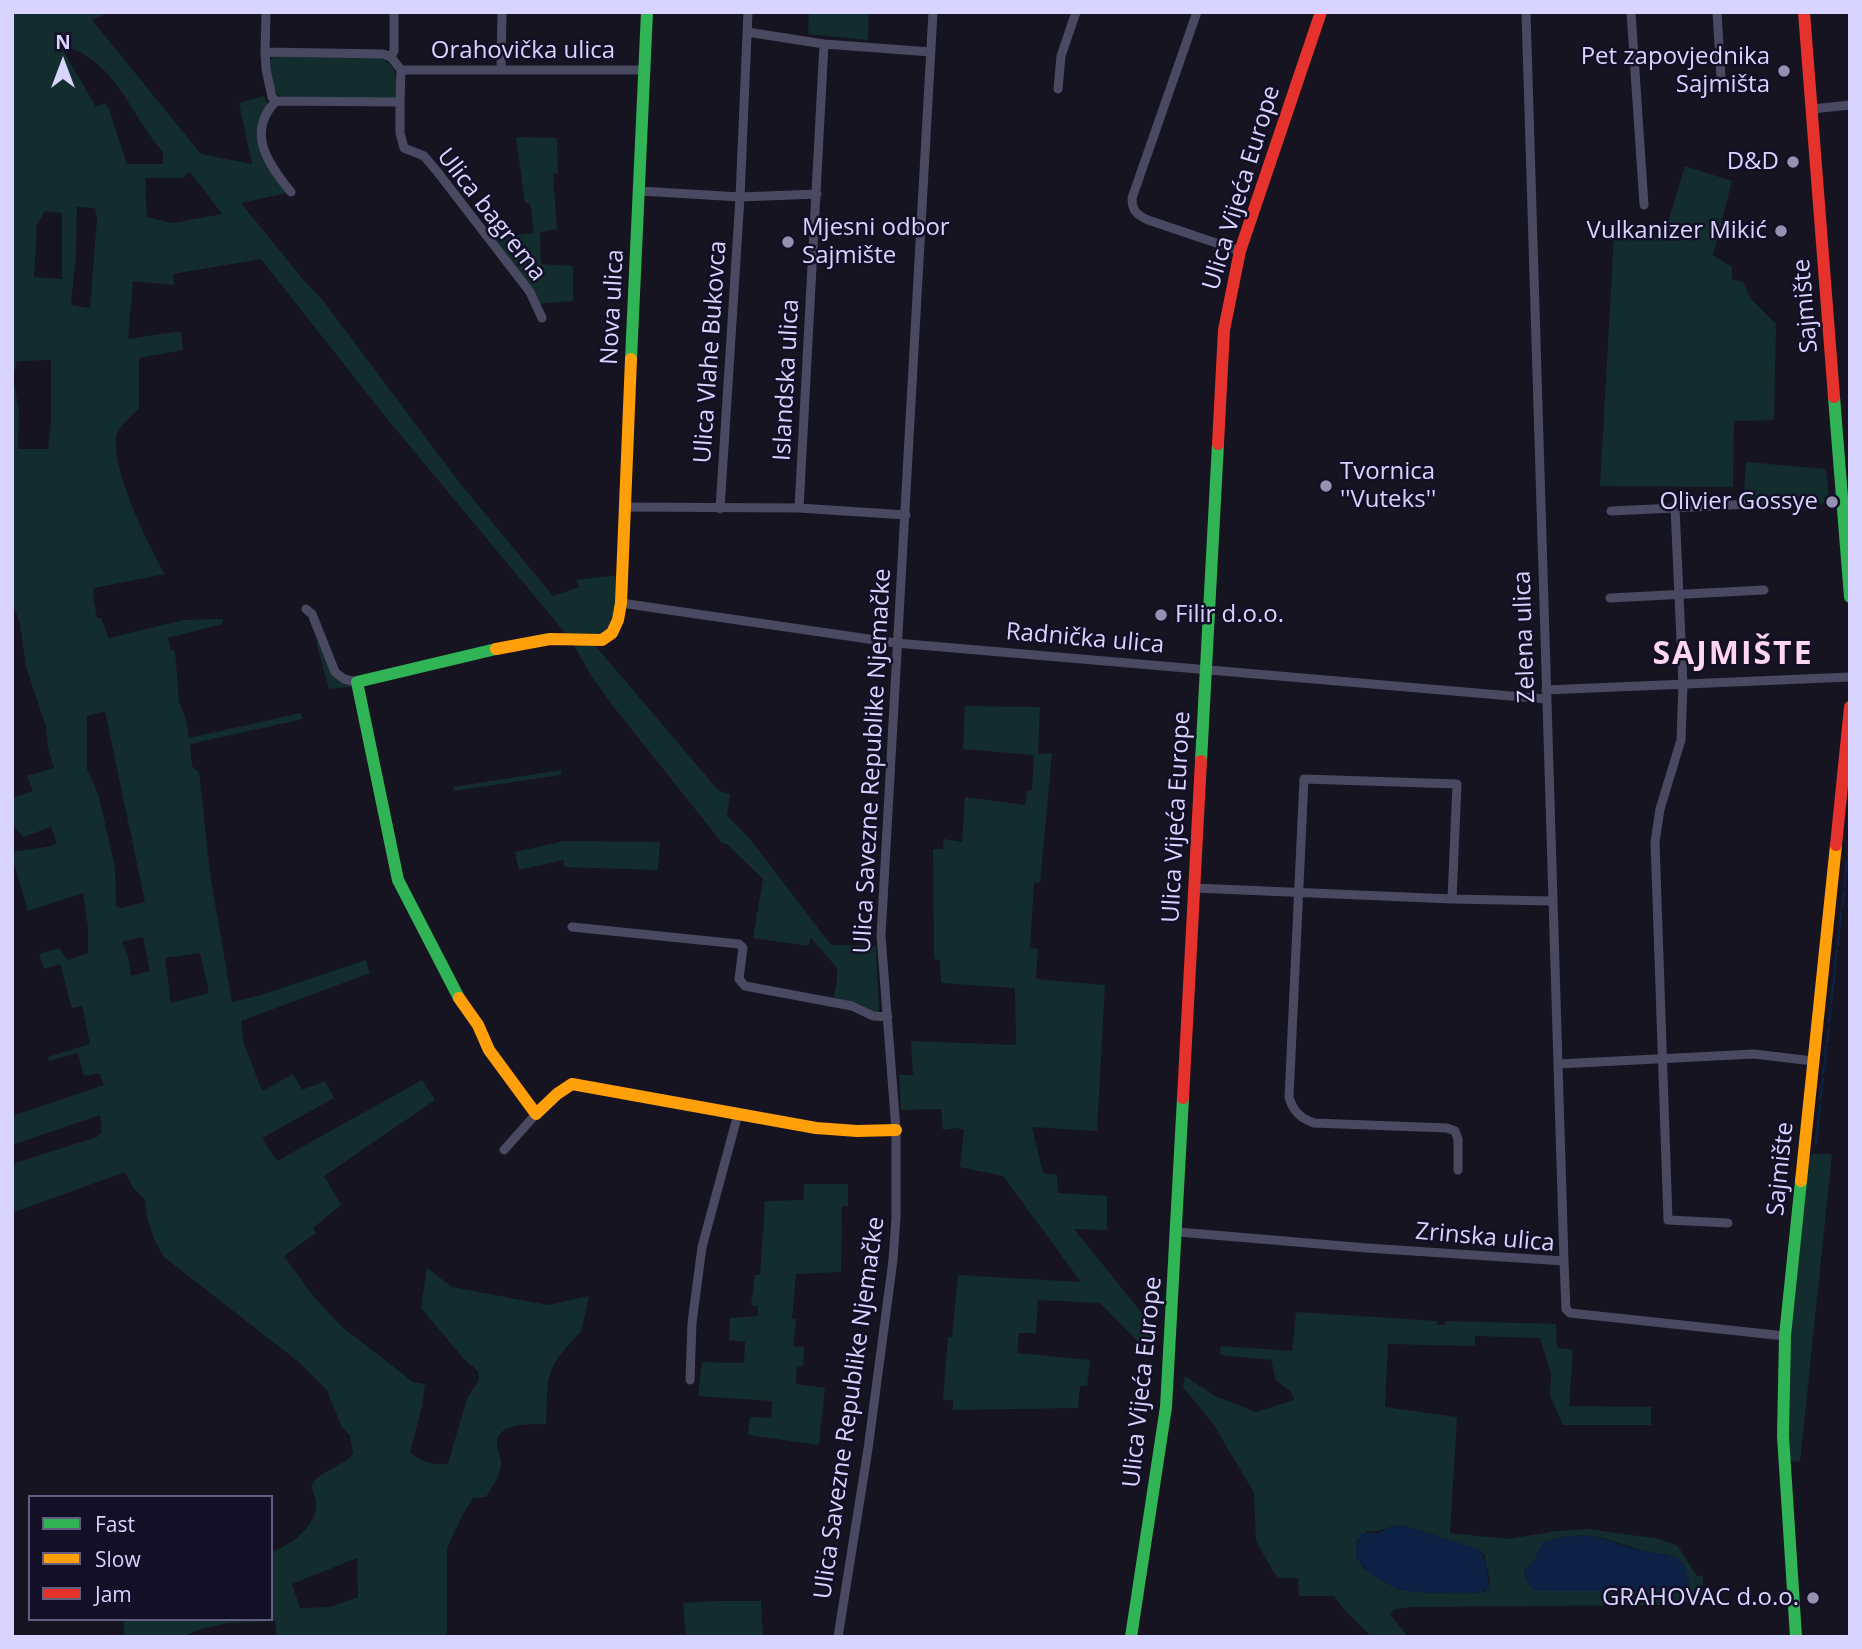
<!DOCTYPE html>
<html>
<head>
<meta charset="utf-8">
<style>
  body { margin:0 }
  #map { position:relative; width:1862px; height:1649px; overflow:hidden; background:#161421; font-family:"Open Sans",sans-serif }
  canvas { display:block }
  .frame { position:absolute; inset:0; border:14px solid #d9d4ff; pointer-events:none }
  .legend { position:absolute; left:28px; top:1495px; width:245px; height:126px; box-sizing:border-box; background:#130f26; border:2px solid #625e7d; margin:0; padding:9px 12px; list-style:none; font-size:21px; color:#d9d4ff }
  .legend li { display:flex; align-items:center; gap:14px; height:35px }
  .legend b { width:35px; border:2px solid #625e7d }
  .north { position:absolute; left:28px; top:28px; width:70px; height:70px; -webkit-text-stroke:5px #130f26; paint-order:stroke; rotate:0deg; font-size:19px; font-weight:700; line-height:28px; text-align:center; color:#d9d4ff }
  .north::after { content:''; display:block; margin:auto; width:24px; height:32px; background:#d9d4ff; clip-path:polygon(50% 0,100% 100%,50% 72%,0 100%) }
</style>
</head>
<body>
<div id="map">
<canvas width="1862" height="1649"></canvas>
<div class="frame"></div>
<ul class="legend">
<li><b style="height:9px;background:#30b455"></b>Fast</li>
<li><b style="height:9px;background:#ff9f0a"></b>Slow</li>
<li><b style="height:9px;background:#e5322d"></b>Jam</li>
</ul>
<div class="north">N</div>
</div>
<script>
const c = document.querySelector('canvas').getContext('2d');
c.lineJoin = 'round';
function fill(path, color) { c.fillStyle = color; c.fill(path, 'evenodd'); }
function stroke(path, color, width, dash) { c.strokeStyle = color; c.lineWidth = width; c.lineCap = dash ? 'butt' : 'round'; c.setLineDash(dash || []); c.stroke(path); }
function label(font, color, halo, rows, align = 'center') {
  c.font = font + ' "Open Sans",sans-serif'; c.lineWidth = 5; c.setLineDash([]); c.textBaseline = 'middle'; c.strokeStyle = halo; c.fillStyle = color; for (const [text, x, y, turn = 0] of rows) {
    c.save(); c.translate(x, y); c.rotate((+turn || 0) * Math.PI / 180); c.textAlign = isNaN(turn) ? turn : align; if (halo) c.strokeText(text, 0, 0); c.fillText(text, 0, 0); c.restore();
  }
}
fill(new Path2D(`
  M12,12H110L92,20L201,154L252,164L239,103L264,96L269,107C252,145 271,163 291,192L241,203L306,283L321,298L459,482L553,596L579,587L576,580L618,575L616,604L609,631L592,642L719,791L730,794L727,816L750,839L831,945L876,946L879,1010L874,1014L862,1005L833,999L837,982V968L811,938L808,946L753,938L763,879L727,844L722,843L613,706L590,674L571,640L384,415L261,259L173,274L174,285L133,281L128,339L181,331L183,350L139,358V408C133,415 121,425 118,432C106,461 150,548 165,574L94,588L93,596L97,618H101L109,638L184,620L223,619L222,624L168,638L171,650L175,651L179,701L187,723L189,738L301,713L303,719L190,744L192,766L199,772L210,874L232,1002L261,995L366,960L370,973L241,1021L243,1041L262,1091L293,1074L302,1090L325,1081L334,1098L262,1138L277,1161L422,1080L435,1100L324,1176L341,1205L313,1228L316,1233L284,1256L313,1296L341,1326L413,1382L425,1384L422,1406L410,1453C422,1461 434,1467 448,1463L467,1399L479,1379L478,1371L464,1359L421,1308L427,1268L452,1287L548,1305L589,1296L581,1332C574,1337 571,1343 565,1349C543,1373 548,1393 546,1424C530,1425 495,1421 497,1446C498,1454 503,1459 501,1467C499,1478 491,1488 486,1497L473,1498L463,1514L447,1548V1637H277L275,1621L228,1623L197,1630L183,1637H124V1619H271V1552C296,1544 329,1516 311,1488L314,1481L321,1475L350,1458L353,1453L350,1435L342,1428L327,1390L300,1363L164,1257L155,1241L147,1218L145,1199L134,1189L125,1172L12,1213V1164L97,1137L102,1132L100,1115L12,1145V1116L104,1085L99,1073L84,1076L78,1053L49,1061L48,1057L90,1044L82,1006L72,1008L60,964L44,969L39,954L59,948L68,960L88,953V927L83,893L28,911L12,856V852L52,846L57,843L51,827L23,837L12,825V798L33,791L27,776L54,768L48,748L46,727L26,667L20,623L12,602ZM64,46C116,60 131,116 163,152V164H127L109,109L105,103L96,107L63,50ZM187,173H191L222,214L173,223L147,217L145,178H184ZM77,207L95,208L97,219L90,308L71,305L76,254ZM45,211L62,213V279L34,277L37,225ZM51,360V422L48,449H18L19,411L13,377L17,361ZM105,711L145,902L120,908L116,906L115,868L99,796L87,769V716ZM143,937L150,971L131,976L128,956L122,942ZM200,953L209,993L171,1003L165,958ZM357,1558L358,1597L330,1607L300,1608L292,1584Z
  M809,12H869L868,40L808,34Z
  M276,54L377,56C398,65 397,78 396,98H281C271,89 271,74 269,61Z
  M516,137L557,138L558,173L553,174L557,229L540,232L541,264L573,266V301L535,304L488,238L534,233L530,203H525Z
  M1685,166L1732,181L1713,255L1732,267V279L1743,282L1751,299L1776,324L1774,420L1734,421L1733,487L1600,486L1614,236L1664,235Z
  M1746,462L1826,469L1829,503L1743,509Z
  M322,641L335,672L358,686L329,689L316,642Z
  M965,706L1040,707L1038,754L1052,753L1040,883L1034,882L1030,948L1038,949L1036,979L1105,985L1097,1131L1032,1127L1043,1173L1057,1175L1058,1193L1107,1196V1230L1074,1229L1154,1328L1146,1350L1100,1303L1038,1300L1036,1333H1019L1017,1353L1090,1360L1087,1386H1080L1078,1408L953,1410V1401L943,1399L948,1337H952L958,1275L1081,1282L1003,1176L960,1167L964,1130L957,1128L943,1130L941,1109L901,1110L899,1075H913L911,1041L1016,1045L1015,988L941,983L940,960L934,959L933,849H943L944,839L962,842L965,797L1025,805L1027,791L1032,790L1034,755L963,749Z
  M561,770V775L454,791L453,787Z
  M565,841L660,842L658,870L564,867V860L519,870L515,852Z
  M1814,1154H1832L1800,1462L1790,1461L1789,1357L1809,1157Z
  M804,1184H848V1206H842L841,1272L796,1274L792,1319H796L793,1346L804,1347L803,1366H797L796,1384L825,1388L819,1445L748,1435L750,1417L771,1418L772,1401L698,1396L702,1362L744,1363L745,1342L729,1340L730,1318L758,1316V1306L751,1305L755,1275H760L765,1201L803,1200Z
  M1296,1312L1437,1321V1325H1445L1446,1321L1556,1324L1557,1348L1573,1350L1569,1406L1651,1407V1425H1563L1550,1396L1551,1374L1540,1338L1475,1336V1346L1388,1344L1385,1407L1457,1417L1450,1533L1508,1539L1556,1531L1588,1529L1660,1539L1678,1546L1697,1576H1703L1702,1600L1667,1605L1411,1607L1396,1609L1390,1614L1408,1637H1372L1346,1612L1334,1596H1299L1298,1578H1277L1256,1541L1254,1493L1214,1425L1183,1387L1185,1376L1215,1396L1256,1412L1294,1400L1292,1393L1276,1380L1271,1360L1220,1355L1221,1346L1292,1351ZM1398,1525C1416,1528 1430,1534 1447,1540C1461,1545 1470,1546 1484,1554L1490,1581L1486,1592L1399,1590L1364,1569L1356,1556L1357,1540L1367,1531C1382,1533 1385,1527 1398,1525ZM1584,1535L1599,1537L1651,1553L1667,1554L1685,1568L1689,1585L1530,1586L1524,1573L1533,1563L1543,1543L1563,1537Z
  M715,1601H761L763,1637H686L683,1603Z`), '#132c2d');
fill(new Path2D(`
  M1398,1525L1413,1528L1480,1550L1486,1563L1489,1589L1479,1593C1455,1592 1424,1595 1401,1590C1396,1589 1391,1586 1387,1583C1366,1572 1346,1559 1362,1533H1379L1390,1527Z
  M1584,1535C1607,1538 1626,1548 1648,1552C1659,1554 1671,1553 1680,1560C1688,1567 1689,1582 1689,1591H1537L1530,1586L1523,1569L1533,1563L1542,1543L1563,1537Z`), '#0d2144');
stroke(new Path2D(`
  M1848,855L1850,837
  M1844,887L1847,861
  M1842,907L1844,891
  M1840,926L1841,912
  M1838,945L1839,930
  M1835,966L1837,950
  M1831,1003L1835,970
  M1829,1022L1831,1008
  M1827,1042L1829,1028
  M1825,1062L1826,1046
  M1823,1073L1824,1066
  M1820,1100L1823,1078
  M1816,1143L1820,1105`), '#0d2144', 2.5);
stroke(new Path2D(`
  M1197,12L1132,198C1132,211 1137,215 1148,220L1240,251
  M1526,12L1564,1261
  M1631,12L1644,205
  M1717,12L1721,78
  M747,32L824,44L931,52
  M265,52L266,12
  M391,57L394,51V12
  M401,70L400,102L276,101L272,97L266,69L265,52L383,54L391,57L401,70H646
  M501,70L502,12
  M1058,89L1061,56L1076,12
  M276,101C245,133 269,165 291,192
  M400,102V133L404,148L424,156L436,170L530,292L542,318
  M1812,109L1850,105
  M640,191L740,197L817,194
  M624,507L799,508L906,515
  M799,508L824,44
  M720,509L740,197L748,12
  M1611,511L1675,508
  M1610,598L1764,590
  M621,603L896,643L1546,699
  M306,609L312,614L335,672L344,679L357,682
  M1546,690L1850,677
  M1195,888L1452,899L1552,901
  M1452,899L1457,784L1304,779L1289,1097C1293,1111 1300,1118 1314,1123L1447,1128L1455,1131L1458,1139V1170
  M572,927L739,944L743,948L739,979L745,986L852,1006L873,1016L888,1017
  M1558,1064L1754,1054L1813,1061
  M504,1150L536,1114
  M1728,1223L1668,1220L1655,842L1660,809L1681,740L1683,684L1675,508L1749,504
  M1178,1232L1367,1248L1564,1261L1566,1309L1570,1313L1785,1336
  M690,1380L692,1323L702,1247L738,1114
  M838,1637L868,1449L893,1260L896,1218V1130L881,936L933,12`), '#4a4962', 9);
stroke(new Path2D(`
  M631,359L647,12
  M1834,397L1850,597
  M1201,761L1218,444
  M459,998L398,880L357,682L496,649
  M1131,1637L1166,1407L1183,1098
  M1796,1637L1783,1436L1785,1336L1801,1181`), '#30b455', 12);
stroke(new Path2D(`
  M496,649L550,639L602,640L612,633L618,620L621,603L631,359
  M459,998L478,1025L489,1050L536,1114L557,1094L572,1084L816,1128L857,1131L896,1130
  M1801,1181L1836,845`), '#ff9f0a', 12);
stroke(new Path2D(`
  M1804,12L1834,397
  M1218,444L1224,330L1240,251L1321,12
  M1836,845L1850,707
  M1183,1098L1201,761`), '#e5322d', 12);
for (const [x, y, r, color] of [
  [1784,71,7,"#9591b1"],
  [1793,162,7,"#9591b1"],
  [1781,231,7,"#9591b1"],
  [788,242,7,"#9591b1"],
  [1326,486,7,"#9591b1"],
  [1832,502,7,"#9591b1"],
  [1161,615,7,"#9591b1"],
  [1813,1598,7,"#9591b1"]
]) { const dot = new Path2D(); dot.arc(x, y, r, 0, 2 * Math.PI); c.fillStyle = color; c.fill(dot); stroke(dot, '#130f26', 2.5); }
label('24px', '#d9d4ff', '#130f26', [
  ["Orahovička ulica",523,51],
  ["Ulica Vijeća Europe",1242,188,-73],
  ["Ulica bagrema",491,215,52],
  ["Sajmište",1806,306,-95],
  ["Nova ulica",613,307,-87],
  ["Ulica Vlahe Bukovca",711,352,-86],
  ["Islandska ulica",787,380,-87],
  ["Zelena ulica",1525,637,-92],
  ["Radnička ulica",1085,639,5],
  ["Ulica Savezne Republike Njemačke",873,761,-87],
  ["Ulica Vijeća Europe",1177,817,-87],
  ["Sajmište",1781,1169,-84],
  ["Zrinska ulica",1485,1238,5],
  ["Ulica Vijeća Europe",1143,1382,-84],
  ["Ulica Savezne Republike Njemačke",850,1408,-82]
]);
label('24px', '#d9d4ff', '#130f26', [
  ["Pet zapovjednika",1770,57],
  ["Sajmišta",1770,85],
  ["D&D",1779,162],
  ["Mjesni odbor",802,228,"left"],
  ["Sajmište",802,256,"left"],
  ["Vulkanizer Mikić",1767,231],
  ["Tvornica",1340,472,"left"],
  ["''Vuteks''",1340,500,"left"],
  ["Olivier Gossye",1818,502],
  ["Filir d.o.o.",1175,615,"left"],
  ["GRAHOVAC d.o.o.",1799,1598]
], 'right');
c.letterSpacing = '2px';
label('bold 32px', '#ffd6f0', '#130f26', [
  ["SAJMIŠTE",1733,655]
]);
c.letterSpacing = '0px';
</script>
</body>
</html>
